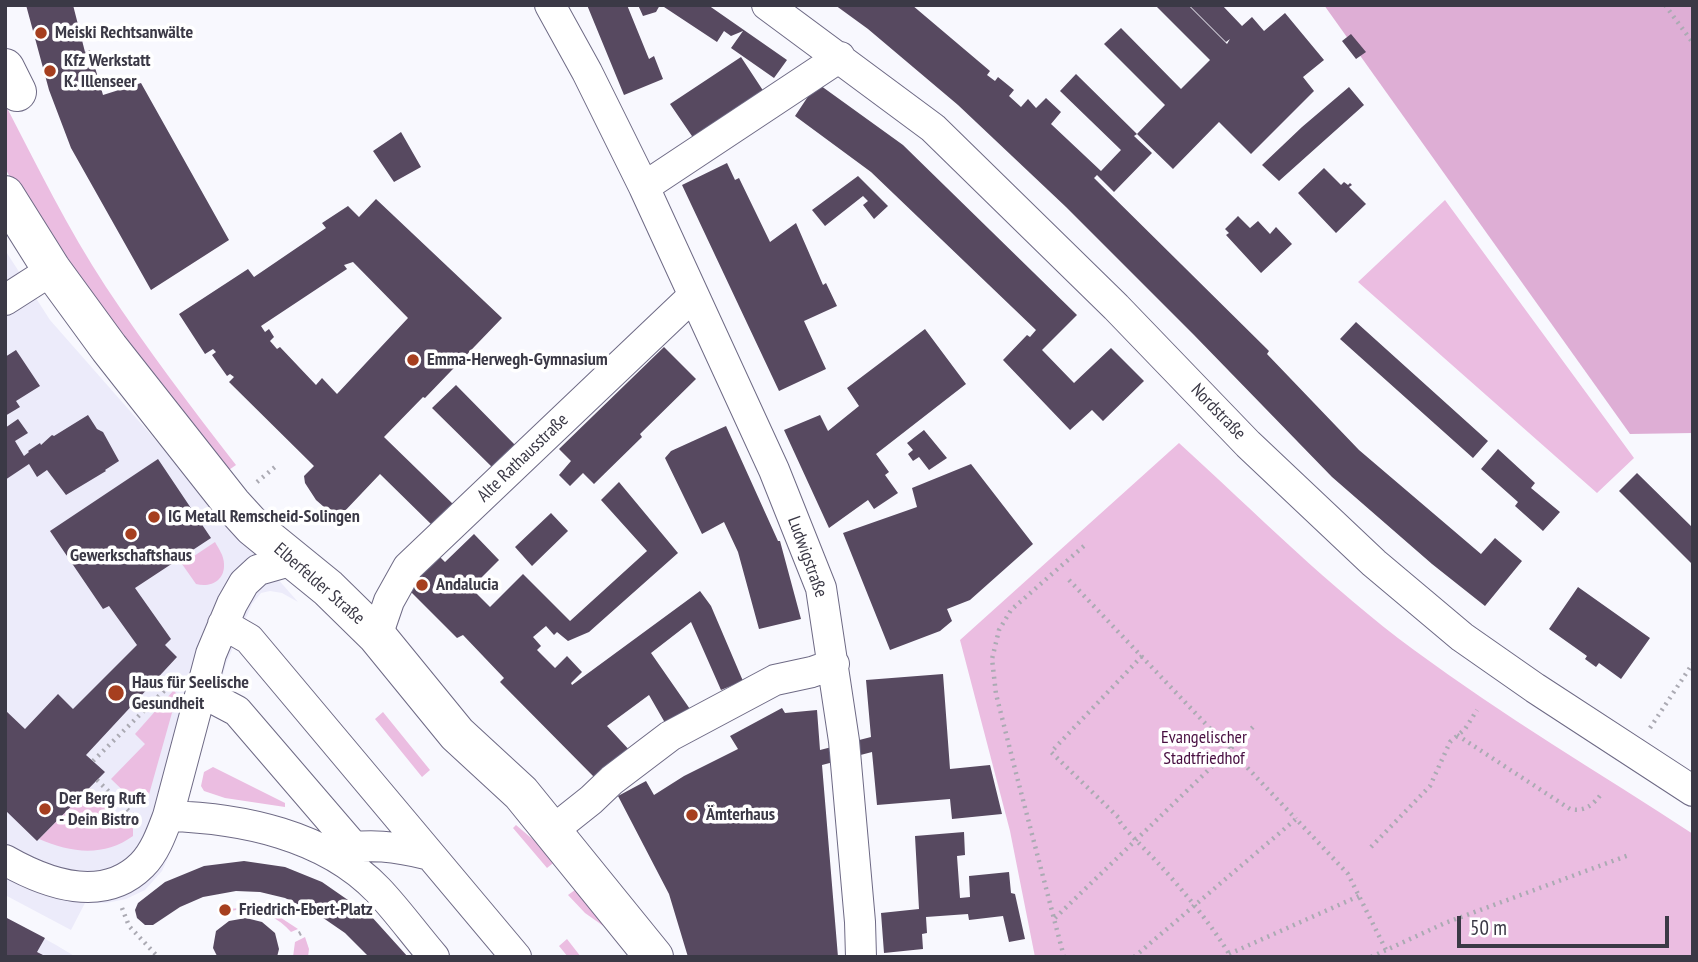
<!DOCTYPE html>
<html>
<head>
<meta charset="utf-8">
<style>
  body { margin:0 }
  #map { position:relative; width:1698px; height:962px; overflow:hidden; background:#f8f8fe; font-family:"PT Sans Narrow",sans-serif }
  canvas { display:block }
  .frame { position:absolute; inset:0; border:7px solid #3b3946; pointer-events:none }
  .scale { position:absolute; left:1457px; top:916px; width:212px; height:32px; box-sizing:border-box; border:4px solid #3b3946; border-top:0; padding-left:9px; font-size:21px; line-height:24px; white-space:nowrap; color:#3b3946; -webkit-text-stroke:5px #fff; paint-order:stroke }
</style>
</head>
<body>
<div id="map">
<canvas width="1698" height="962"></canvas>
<div class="frame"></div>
<div class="scale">50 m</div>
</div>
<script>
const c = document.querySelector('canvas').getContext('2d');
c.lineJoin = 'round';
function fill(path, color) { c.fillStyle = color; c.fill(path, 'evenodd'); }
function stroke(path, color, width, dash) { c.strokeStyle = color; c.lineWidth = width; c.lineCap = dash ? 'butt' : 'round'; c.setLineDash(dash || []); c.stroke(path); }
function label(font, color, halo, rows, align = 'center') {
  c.font = font + ' "PT Sans Narrow",sans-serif'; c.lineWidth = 7; c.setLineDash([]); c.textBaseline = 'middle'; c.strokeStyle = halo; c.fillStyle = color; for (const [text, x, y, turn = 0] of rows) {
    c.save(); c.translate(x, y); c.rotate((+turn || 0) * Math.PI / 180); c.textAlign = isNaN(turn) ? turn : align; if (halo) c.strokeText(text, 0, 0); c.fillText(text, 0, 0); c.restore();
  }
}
fill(new Path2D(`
  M5,250L50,320L298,602L282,593L270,591L261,593L252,604L226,664L171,851L162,871L145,890L126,899L106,903H85L71,930L5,895Z
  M5,917L56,945L76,957H5Z`), '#ecebfa');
fill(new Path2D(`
  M5,104C37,166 68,229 106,287C147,349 191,407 236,465L226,472L100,314L15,186L5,168Z
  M1445,200L1634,458L1597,493L1358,282Z
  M1179,443C1256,513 1330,588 1414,650C1503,716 1600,773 1693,834V957H1035L1010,831L960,640Z
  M215,542C219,549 224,556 224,564C225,581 210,588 196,584L182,564Z
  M174,690L177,695L148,798L137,804L111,779L145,744L135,734Z
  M383,712L430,770L422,777L375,719Z
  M213,767L285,803V807L225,798L204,791L201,786L204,772Z
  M90,788L133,828V836C104,857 71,853 39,839Z
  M516,825L557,860L547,868L513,828Z
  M579,887L609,930L585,913L568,895Z
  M248,907L272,912L298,929L291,932C273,911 244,903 219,915L218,913L230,909Z
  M305,937L309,949L308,957H293L295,942Z
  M567,939L581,957H568L559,946Z`), '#ebbde1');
fill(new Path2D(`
  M1324,5H1693V433L1630,434Z`), '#deaed5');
fill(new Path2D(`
  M26,5H73L85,52L90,50L103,95L141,83L229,240L151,290L71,148L49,90Z
  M587,5H627L649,59L654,56L663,79L624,95Z
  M638,5H660L656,12L643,16Z
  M661,5H708L787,60L774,78L731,48L743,31L731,36L724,31L717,42Z
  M835,5H912L990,71L987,75L995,81L998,77L1014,90L1009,96L1021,107L1028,99L1036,108L1046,98L1061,112L1051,124L1101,171L1121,150L1060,91L1076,74L1137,134L1134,136L1152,153L1114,192L1097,175L1094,178L1269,351L1267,354L1359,450L1481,554L1495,538L1522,561L1485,606L1432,564L1332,477L1194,335L1066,207L958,105L868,29Z
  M1155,5H1188L1227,44L1230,39L1226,42L1189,5H1222L1242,26L1252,17L1264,31L1285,13L1324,60L1303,77L1314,91L1251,154L1219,122L1173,169L1137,134L1165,105L1104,44L1121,28L1181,89L1210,60Z
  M1351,34L1366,52L1356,59L1342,41Z
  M741,57L764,92L694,139L670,104Z
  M817,83L903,145L1077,315L1042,350L1074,383L1111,348L1144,381L1103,421L1092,410L1070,430L1003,360L1027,335L1030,337L1036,330L871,172L795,116Z
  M1349,87L1364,105L1279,181L1262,165L1302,127Z
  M401,132L421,167L394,182L373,151Z
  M727,163L735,180L739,178L770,242L796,223L823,285L826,283L837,306L804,321L826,369L779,391L682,185Z
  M1324,168L1341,185L1344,182L1348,185L1350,183L1352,185L1349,187L1366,204L1336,233L1298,193Z
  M858,176L888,206L874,219L863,205L868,201L863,196L825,226L812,210Z
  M376,199L502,318L425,398L423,397L384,437L455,506L435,528L380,474L342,514L324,507L316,500L305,483L304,476L314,466L229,382L234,377L230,374L227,376L212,355L216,352L213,349L205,354L179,314L248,269L254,277L326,228L322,223L348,206L359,217ZM353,262L408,318L337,394L322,378L316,385L280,347L277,349L270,341L274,337L269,329L265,332L261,326L347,269L344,265Z
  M1238,216L1250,228L1258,221L1270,234L1276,227L1292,244L1261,273L1226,235L1229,233L1225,229Z
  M1356,322L1488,441L1473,458L1340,339Z
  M925,329L966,384L876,454L889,472L885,475L898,493L874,509L868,500L829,528L784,430L820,415L828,431L859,406L847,388Z
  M664,347L696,379L640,434L642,437L594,484L583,473L570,486L559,475L571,461L559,449Z
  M16,350L40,386L16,401L20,407L5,416V357Z
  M456,385L516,446L493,468L432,408Z
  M88,415L97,429L103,432L119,461L105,470L106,471L66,495L47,470L37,477L29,464L5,480V428L18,419L28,433L15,441L24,456L29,452L28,451L40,443L41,445L52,435L54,436Z
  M726,426L778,541H780L801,619L759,629L738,552L724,522L702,534L665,458L671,451Z
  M924,430L947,458L929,470L919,457L913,461L908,454L913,450L907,443Z
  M1498,449L1535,483L1531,488L1560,512L1543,531L1515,506L1518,502L1481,469Z
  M158,459L211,538L135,588L171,639L165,645L177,657L86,755L105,772L37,841L5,810V710L25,729L58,694L73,709L137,645L109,606L103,609L50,531Z
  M971,464L1033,544L970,600L947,609L952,621L940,631L890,650L843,533L917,507L912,488Z
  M1637,473L1693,528V565L1619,491Z
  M619,482L678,553L589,632L568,641L557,632L554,635L546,626L533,637L541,646L537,650L555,668L567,656L582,672L571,683L572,685L700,591L711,606L743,681L721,690L691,622L651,653L692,712L668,728L649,695L607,726L633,754L595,778L500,682L504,678L463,635L457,638L407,588L439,556L445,562L474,534L499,560L471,588L490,607L523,574L570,621L647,551L601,500Z
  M551,513L568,531L532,566L515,547Z
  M1578,587L1650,638L1621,679L1599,663L1596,667L1585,659L1587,656L1549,629Z
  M943,674L950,769L990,765L1002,814L952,819L950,799L877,805L872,752L822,765L838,957H688L669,894L618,796L646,781L654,795L684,776L738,749L730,736L782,708L785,713L817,710L820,750L871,737L866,680Z
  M964,832L965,855L957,856L960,898L970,897L969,876L1009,872L1011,893L1015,894L1025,939L1009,942L1003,916L969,920L968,914L926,917L927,933L922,934L923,949L884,953L881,913L919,909L915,836Z
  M244,861L285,867L322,882L371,916L408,957H369L345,933L316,913L285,898L260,892L236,891L203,897L180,907L153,925H145L137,918L135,910L138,903L165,882L204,866Z
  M5,917L45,938L37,952L47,957H5Z
  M246,918L262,922L275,933L279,949L277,957L217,956L213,948L216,931L229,921Z`), '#574960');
const minor = new Path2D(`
  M550,5L587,72L644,187L774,470L821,588L844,741L860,922L861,957
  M767,5L933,128L1116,307L1248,444L1374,563L1462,637L1535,688L1693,791
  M644,187L840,57
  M5,300L52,270
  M223,624L249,639L516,957
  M377,636L389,601L408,567L693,296
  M201,692L237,711L353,846
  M168,816C241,818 325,835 378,890C398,911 415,935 434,957
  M552,831L591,800L612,780L670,736L775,680L812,672L834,664
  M334,851C367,842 398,847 430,855
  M5,860C47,884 103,904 142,865C155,852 162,832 168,816L211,654L232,604L244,583L258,570L293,560`);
const major = new Path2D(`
  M5,68L17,92
  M5,195L52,270L109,348L232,504L253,527L328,588L377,636L457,734L521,793L654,957`);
stroke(minor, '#6e6a85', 32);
stroke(major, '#6e6a85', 40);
stroke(new Path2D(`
  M1665,5L1693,43
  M257,482L275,467
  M1069,580L1296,819
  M1142,656L1051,752L1119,818L1120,822C1131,836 1144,848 1157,862C1182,889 1212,925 1231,957
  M1650,728L1693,663
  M1457,735L1570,809C1585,812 1593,805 1602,793
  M93,761L172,683
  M97,780L138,820
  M1371,847L1430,786L1450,742L1465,729L1477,710
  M122,908L129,926L158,957
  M1055,918L1254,726
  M299,934L303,932
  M1229,954L1359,896
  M1064,957L1016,773L996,694L992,659L999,630L1011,610L1085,545
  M1134,957L1296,819L1348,874L1386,950
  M1371,957L1445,923L1629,855`), '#abaab3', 4.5, [2, 5]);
stroke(minor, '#fff', 30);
stroke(major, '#fff', 38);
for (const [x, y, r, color] of [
  [41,33,7,"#a63f1f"],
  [50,71,7,"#a63f1f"],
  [413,360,7,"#a63f1f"],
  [154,517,7,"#a63f1f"],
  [131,534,7,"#a63f1f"],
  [422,585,7,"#a63f1f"],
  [116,693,9,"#a63f1f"],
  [45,809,7,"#a63f1f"],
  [692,815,7,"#a63f1f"],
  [225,910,7,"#a63f1f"]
]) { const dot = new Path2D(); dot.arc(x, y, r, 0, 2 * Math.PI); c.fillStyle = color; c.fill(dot); stroke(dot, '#fff', 2.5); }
label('bold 18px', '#3b3946', '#fff', [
  ["Meiski Rechtsanwälte",55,33],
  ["Kfz Werkstatt",64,61],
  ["K. Illenseer",64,82],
  ["Emma-Herwegh-Gymnasium",427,360],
  ["IG Metall Remscheid-Solingen",168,517],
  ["Gewerkschaftshaus",131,556,"center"],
  ["Andalucia",436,585],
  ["Haus für Seelische",132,683],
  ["Gesundheit",132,704],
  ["Der Berg Ruft",59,799],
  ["- Dein Bistro",59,820],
  ["Ämterhaus",706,815],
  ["Friedrich-Ebert-Platz",239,910]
], 'left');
label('18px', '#3b3946', '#fff', [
  ["Nordstraße",1218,412,46],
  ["Alte Rathausstraße",523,458,-44],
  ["Ludwigstraße",807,557,70],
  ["Elberfelder Straße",319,584,41]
]);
label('18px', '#480f41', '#fff', [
  ["Evangelischer",1204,738],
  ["Stadtfriedhof",1204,759]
]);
</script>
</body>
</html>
